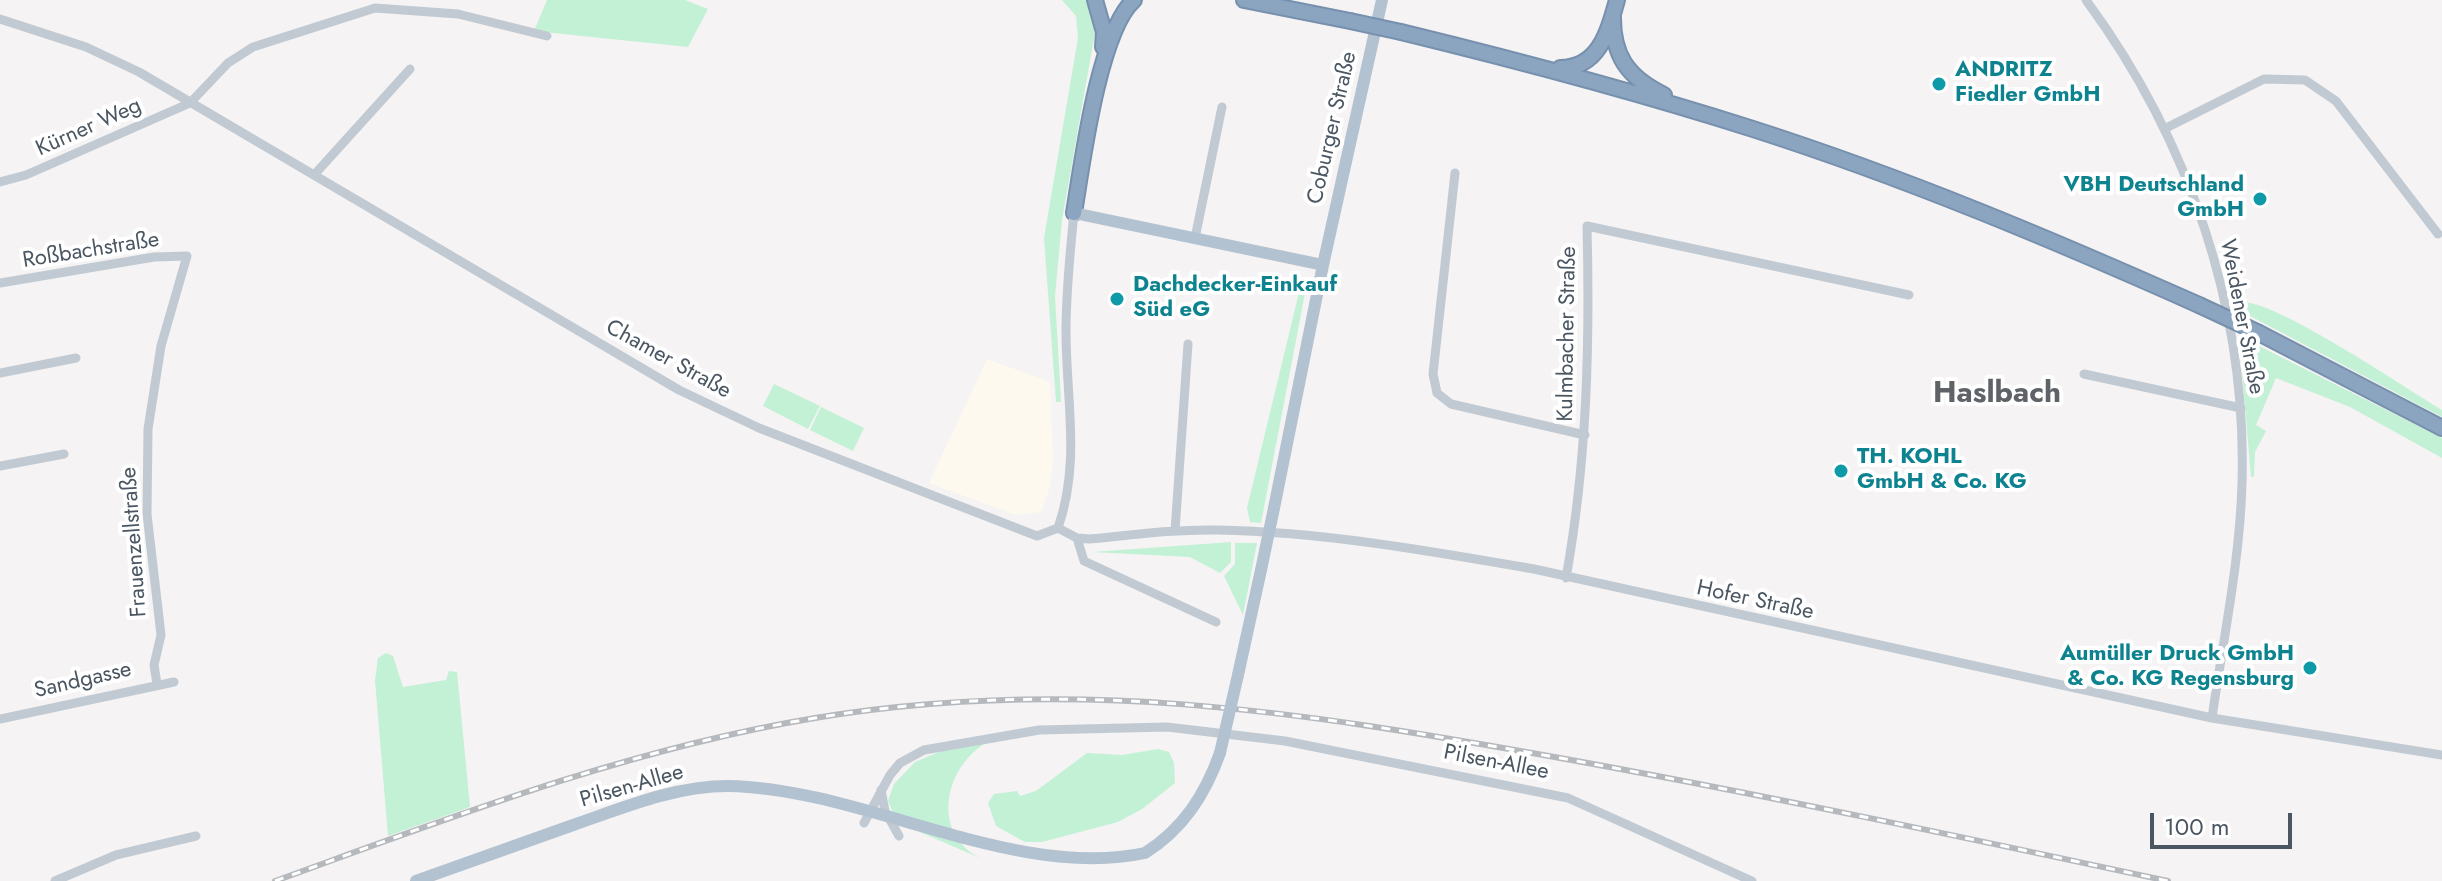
<!DOCTYPE html>
<html>
<head>
<meta charset="utf-8">
<style>
  body { margin:0 }
  #map { position:relative; width:2442px; height:881px; overflow:hidden; background:#f5f3f3; font-family:Jost,sans-serif }
  canvas { display:block }
  .scale { position:absolute; left:2150px; top:813px; width:142px; height:36px; box-sizing:border-box; border:4px solid #4a5661; border-top:0; padding-left:10px; font-size:24px; line-height:28px; white-space:nowrap; color:#4a5661; -webkit-text-stroke:6px #fff; paint-order:stroke }
</style>
</head>
<body>
<div id="map">
<canvas width="2442" height="881"></canvas>
<div class="scale">100 m</div>
</div>
<script>
const c = document.querySelector('canvas').getContext('2d');
c.lineJoin = 'round';
function fill(path, color) { c.fillStyle = color; c.fill(path, 'evenodd'); }
function stroke(path, color, width, dash) { c.strokeStyle = color; c.lineWidth = width; c.lineCap = dash ? 'butt' : 'round'; c.setLineDash(dash || []); c.stroke(path); }
function label(font, color, halo, rows, align = 'center') {
  c.font = font + ' Jost,sans-serif'; c.lineWidth = 8; c.setLineDash([]); c.textBaseline = 'middle'; c.strokeStyle = halo; c.fillStyle = color; for (const [text, x, y, turn = 0] of rows) {
    c.save(); c.translate(x, y); c.rotate((+turn || 0) * Math.PI / 180); c.textAlign = isNaN(turn) ? turn : align; if (halo) c.strokeText(text, 0, 0); c.fillText(text, 0, 0); c.restore();
  }
}
fill(new Path2D(`
  M987,359L1050,382L1053,460L1050,487L1041,512L1016,515L929,483Z`), '#fdf9ef');
fill(new Path2D(`
  M547,0H685L708,9L688,47L534,31Z
  M1062,0H1088L1096,27L1062,220L1055,296L1061,402H1056L1044,238L1078,38L1076,16Z
  M1301,284L1305,292L1302,309L1261,523L1250,522L1247,508Z
  M2244,302C2283,305 2402,386 2442,410V417L2235,308Z
  M2239,336L2442,438V458L2350,407L2276,378L2256,425L2266,431L2255,452L2254,477H2251Z
  M774,384L820,406L808,429L763,406Z
  M821,407L864,428L853,451L810,430Z
  M1231,542V562L1220,573L1190,557L1092,552Z
  M1235,543H1257L1243,615L1224,576L1235,564Z
  M386,653L393,656L403,687L446,680L449,671L457,672L470,807L388,836L375,680L378,658Z
  M986,743C945,767 930,833 980,858L906,826L894,815L888,801L894,784L915,762L941,751Z
  M1158,749L1169,752L1174,763L1175,783L1142,809L1118,822L1042,842H1025L996,826L988,803L994,794L1017,791L1020,796L1036,791L1087,753L1122,755Z`), '#c3f1d5');
const highway = new Path2D(`
  M1095,0L1104,32L1103,47
  M1244,0L1350,21
  M1613,14C1612,55 1627,77 1664,95
  M1401,32C1520,61 1637,92 1753,129C1906,178 2053,240 2199,305
  M1560,68C1599,68 1608,32 1617,0
  M1074,213C1082,164 1099,31 1134,0
  M2259,333L2442,428`);
stroke(highway, '#7690ad', 18);
stroke(new Path2D(`
  M2086,0C2189,140 2247,308 2242,483C2240,561 2223,640 2212,718
  M0,19L86,47L139,72L679,390L759,428L1037,536L1058,528C1081,462 1066,399 1066,331C1066,292 1070,252 1074,213
  M2166,128L2264,79L2305,80L2336,101L2438,234
  M1455,173L1433,374L1437,393L1451,404L1585,435
  M314,175L410,69
  M0,182L26,175L190,103L228,63L253,47L375,8L458,14L547,36
  M1195,238L1222,107
  M0,283L154,257L187,256L161,346L148,429L147,514L161,635L154,665L157,684
  M0,373L76,358
  M2084,374L2241,408
  M0,466L64,454
  M1058,528L1077,538L1090,539C1132,535 1175,529 1218,530C1324,532 1430,551 1534,569L2212,718L2442,755
  M1175,531L1188,344
  M1077,538L1084,561L1216,622
  M1566,578C1587,461 1590,345 1587,226L1909,295
  M0,719L174,682
  M881,790L885,811L899,836
  M864,823L890,775L900,763L924,750L1039,730L1167,727L1285,741L1568,798L1752,881
  M55,881L116,855L196,836`), '#c1cad2', 9);
stroke(new Path2D(`
  M1074,213L1323,265
  M1274,508L1323,265L1382,0
  M1238,675L1261,570
  M416,881C469,862 522,843 576,824C625,807 675,786 728,786C863,788 1013,881 1145,853C1183,829 1205,795 1220,753`), '#b3c2d1', 12);
stroke(highway, '#8ba5c1', 14);
const rail = new Path2D(`
  M275,881C452,817 628,749 815,718C1071,676 1297,711 1549,756C1756,793 1962,837 2168,881`);
stroke(rail, '#b5b8bd', 6);
stroke(rail, '#fff', 3, [9]);
const highwayBridge = new Path2D(`
  M1350,21L1401,32
  M2199,305L2259,333`);
stroke(highwayBridge, '#7690ad', 18, []);
stroke(new Path2D(`
  M1261,570L1274,508
  M1220,753L1238,675`), '#b3c2d1', 12);
stroke(highwayBridge, '#8ba5c1', 14);
for (const [x, y, r, color] of [
  [1939,84,8,"#0f9aa8"],
  [2260,199,8,"#0f9aa8"],
  [1117,299,8,"#0f9aa8"],
  [1841,471,8,"#0f9aa8"],
  [2310,668,8,"#0f9aa8"]
]) { const dot = new Path2D(); dot.arc(x, y, r, 0, 2 * Math.PI); c.fillStyle = color; c.fill(dot); stroke(dot, '#fff', 3); }
label('bold 22px', '#0d838f', '#fff', [
  ["ANDRITZ",1955,71],
  ["Fiedler GmbH",1955,96],
  ["VBH Deutschland",2244,186,"right"],
  ["GmbH",2244,211,"right"],
  ["Dachdecker-Einkauf",1133,286],
  ["Süd eG",1133,311],
  ["TH. KOHL",1857,458],
  ["GmbH & Co. KG",1857,483],
  ["Aumüller Druck GmbH",2294,655,"right"],
  ["& Co. KG Regensburg",2294,680,"right"]
], 'left');
label('22px', '#4a5661', '#fff', [
  ["Kürner Weg",89,128,-24],
  ["Coburger Straße",1333,128,-77],
  ["Roßbachstraße",91,251,-9],
  ["Weidener Straße",2241,317,79],
  ["Kulmbacher Straße",1568,334,-89],
  ["Chamer Straße",668,360,29],
  ["Frauenzellstraße",135,542,-94],
  ["Hofer Straße",1755,601,12],
  ["Sandgasse",83,681,-13],
  ["Pilsen-Allee",1496,763,11],
  ["Pilsen-Allee",632,787,-16]
]);
label('bold 30px', '#5f6368', '#fff', [
  ["Haslbach",1997,395]
]);
</script>
</body>
</html>
